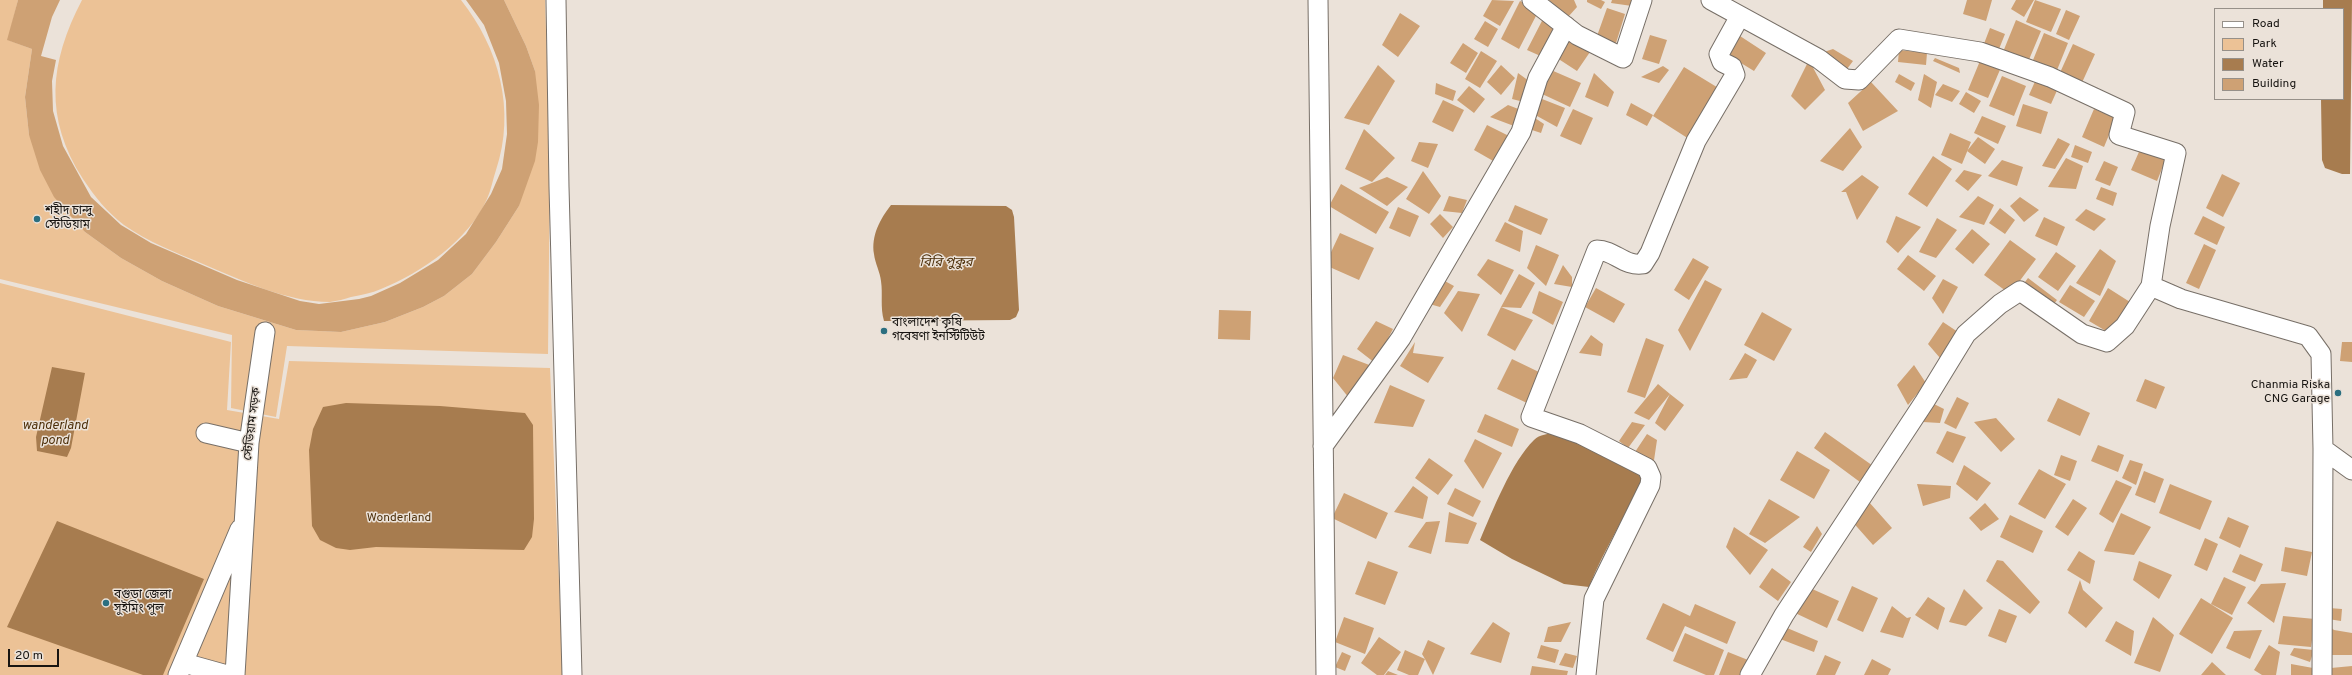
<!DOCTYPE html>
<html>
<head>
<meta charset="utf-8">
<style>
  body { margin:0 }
  #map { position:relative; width:2352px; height:675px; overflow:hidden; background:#ebe2d9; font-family:Overpass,sans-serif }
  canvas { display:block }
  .legend { position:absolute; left:2214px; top:8px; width:130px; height:92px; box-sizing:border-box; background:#ebe2d9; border:1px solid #969089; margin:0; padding:5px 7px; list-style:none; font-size:12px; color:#171411 }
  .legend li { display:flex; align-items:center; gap:8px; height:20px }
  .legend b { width:20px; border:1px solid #969089 }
  .scale { position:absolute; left:8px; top:649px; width:51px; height:18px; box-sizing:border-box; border:2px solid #171411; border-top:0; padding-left:5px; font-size:12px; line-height:14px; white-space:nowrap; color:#171411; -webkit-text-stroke:3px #ebe2d9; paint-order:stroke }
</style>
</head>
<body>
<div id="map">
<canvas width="2352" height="675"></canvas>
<ul class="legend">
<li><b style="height:5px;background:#fff"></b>Road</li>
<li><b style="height:11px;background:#ecc296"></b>Park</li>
<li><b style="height:11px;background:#a77c4f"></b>Water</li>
<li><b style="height:11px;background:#cea174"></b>Building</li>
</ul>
<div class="scale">20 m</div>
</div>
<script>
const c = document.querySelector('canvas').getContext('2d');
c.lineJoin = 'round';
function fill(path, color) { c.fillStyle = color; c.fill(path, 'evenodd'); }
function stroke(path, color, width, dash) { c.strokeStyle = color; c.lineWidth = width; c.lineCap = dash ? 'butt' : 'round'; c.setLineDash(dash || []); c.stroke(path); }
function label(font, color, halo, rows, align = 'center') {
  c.font = font + ' Overpass,"Noto Sans Bengali",sans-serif'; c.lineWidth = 3; c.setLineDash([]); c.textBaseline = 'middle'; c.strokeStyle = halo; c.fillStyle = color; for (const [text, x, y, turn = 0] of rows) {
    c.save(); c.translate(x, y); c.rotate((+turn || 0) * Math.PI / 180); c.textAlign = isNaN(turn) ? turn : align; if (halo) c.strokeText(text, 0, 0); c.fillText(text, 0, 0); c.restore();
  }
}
fill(new Path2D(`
  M0,0H18L8,40L32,49L25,97L29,135L85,232L121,258L162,281L218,306L296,330L341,332L385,322L423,307L444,296L472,274L496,242L519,206L535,71L526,46L504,0H545L550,156L548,354L287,346L276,417L231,408L232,335L0,279Z
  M82,0H461C499,48 516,110 496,170C493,179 491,190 487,199C469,240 421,273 381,289C372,293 361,295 351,297C345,299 337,301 330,302C287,302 243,281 203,264C177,253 148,242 124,225C107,212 95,197 83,179C44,118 49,63 82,0Z
  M0,283L231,342L227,410L279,419L289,361L550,368L563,675H0Z`), '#ecc296');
fill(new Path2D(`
  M2323,0H2352L2350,174H2342L2325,168L2322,160L2321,99H2343V9H2323Z
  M891,205L1006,206L1012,210L1014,217L1019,310L1016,317L1010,320L884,321C880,307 883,294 881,281C880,272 875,263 874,254C871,236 880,219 891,205Z
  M52,367L85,373L71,448L67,457L37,451L36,437Z
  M346,403L440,406L525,413L533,425L534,519L532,537L524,550L376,547L350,550L336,548L320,540L312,526L309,450L313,429L323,407Z
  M1556,433L1634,467L1642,479C1626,516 1604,549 1589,587L1564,584L1512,559L1480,540C1492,512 1512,461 1534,440C1540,434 1548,434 1556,433Z
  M57,521L204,579L163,675H143L7,627Z`), '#a77c4f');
fill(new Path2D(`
  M18,0H60L52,17L41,56L56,60L52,81L53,111L63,146L91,197L121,225L151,243L237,280L300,301L319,304L359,299L371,296L400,283L438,260L466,234L491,194L502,169L507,134L506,101L499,63L484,25L466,0H504L526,46L535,71L539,105L538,142L535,161L519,206L496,242L472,274L444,296L423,307L385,322L341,332L296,330L218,306L162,281L121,258L85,232L54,197L40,170L29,135L25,97L32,49L7,40Z
  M1492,0L1514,1L1500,26L1483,16Z
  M1549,0H1574L1577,7L1568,17Z
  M1587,0H1601L1605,2L1601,9L1587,2Z
  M1612,0H1634L1632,6L1611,3Z
  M1967,0H1992L1986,21L1963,14Z
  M2016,0H2034L2024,17L2011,9Z
  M2035,0L2061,9L2051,32L2026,22Z
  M1520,1L1539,10L1519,49L1501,39Z
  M1607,8L1625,14L1616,43L1597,36Z
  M2066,10L2080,16L2069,40L2056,34Z
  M1400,13L1420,26L1398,57L1382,45Z
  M1544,17L1561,26L1545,58L1527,50Z
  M2016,20L2041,31L2028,62L2003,52Z
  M1485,21L1498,29L1488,47L1474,39Z
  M1990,28L2005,34L1997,54L1982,49Z
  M2044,33L2068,43L2055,75L2031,65Z
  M1650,35L1667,40L1659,64L1642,59Z
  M1740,36L1766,53L1754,71L1728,55Z
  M1571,39L1590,52L1577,71L1557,58Z
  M1463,43L1478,53L1466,73L1450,63Z
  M2073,44L2095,54L2080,87L2058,77Z
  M1833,49L1853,61L1844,73L1821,53Z
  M1899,50L1927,53L1926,65L1898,62Z
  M1481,51L1497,61L1480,88L1465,79Z
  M1982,56L2002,65L1988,98L1968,90Z
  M1935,58L1959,68L1960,73L1933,61Z
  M1809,60L1825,90L1805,110L1791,96Z
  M1378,65L1395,81L1369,125L1344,118Z
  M1501,65L1515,78L1501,95L1487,82Z
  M1663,66L1669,70L1659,83L1641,77Z
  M1684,67L1720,89L1689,139L1653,116Z
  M1551,70L1581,83L1570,107L1540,93Z
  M1518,73L1529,81L1524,102L1512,99Z
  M1594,73L1614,92L1608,107L1585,97Z
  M1899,74L1915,83L1911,91L1895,82Z
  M1924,74L1937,82L1931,108L1918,100Z
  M2002,76L2026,86L2014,116L1989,106Z
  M2037,77L2059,86L2051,104L2029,95Z
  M1871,82L1898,111L1863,131L1848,103Z
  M1436,83L1456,91L1453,101L1435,94Z
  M1943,84L1960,91L1952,102L1935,95Z
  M1469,86L1485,99L1474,113L1457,100Z
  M1966,92L1981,101L1974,113L1959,104Z
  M1537,97L1565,108L1557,127L1528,111Z
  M1443,100L1464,110L1453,132L1432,122Z
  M1631,103L1653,115L1647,126L1626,115Z
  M2023,104L2048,112L2041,134L2016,126Z
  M1508,105L1521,110L1514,126L1490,117Z
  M1573,109L1593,118L1581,145L1560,136Z
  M2094,109L2116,118L2104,147L2082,137Z
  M1529,114L1544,124L1541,133L1523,127Z
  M1982,116L2006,126L1998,144L1974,133Z
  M1487,125L1509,136L1495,162L1474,150Z
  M1850,128L1862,147L1843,171L1820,161Z
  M1364,129L1395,158L1372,182L1345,169Z
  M1950,133L1971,142L1962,164L1941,155Z
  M1978,137L1995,149L1985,164L1967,151Z
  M2058,138L2070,144L2055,169L2042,166Z
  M1419,142L1438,144L1428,168L1411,161Z
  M2075,145L2092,152L2088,163L2071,157Z
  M2142,145L2167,156L2157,181L2131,170Z
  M1933,156L1952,169L1927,207L1908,194Z
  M2066,158L2083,166L2076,189L2048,187Z
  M2002,160L2023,167L2017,186L1988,176Z
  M2104,161L2118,167L2110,186L2095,180Z
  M1964,170L1982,175L1968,191L1955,181Z
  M1423,171L1441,196L1429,214L1406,199Z
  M2222,174L2240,183L2223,217L2206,208Z
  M1862,175L1879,187L1857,220L1846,192H1841Z
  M1387,177L1408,187L1387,206L1359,188Z
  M1341,184L1389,212L1376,234L1329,206Z
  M2101,187L2117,193L2113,206L2096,199Z
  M1449,196L1467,200L1462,213L1443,211Z
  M1978,196L1994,205L1984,225L1959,217Z
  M2020,197L2039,210L2024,222L2010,206Z
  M1515,205L1548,219L1541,235L1508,221Z
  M1398,207L1419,216L1410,237L1389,228Z
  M2000,208L2015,220L2005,234L1989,223Z
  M2086,209L2106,219L2094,231L2075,220Z
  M1440,214L1453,227L1443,238L1430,224Z
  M1896,216L1921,227L1898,253L1886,242Z
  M2203,216L2225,227L2217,245L2194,234Z
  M2044,217L2065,227L2057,246L2035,236Z
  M1937,218L1957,230L1936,258L1919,252Z
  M1505,222L1523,231L1520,252L1495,241Z
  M1972,229L1990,244L1973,264L1955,249Z
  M1340,233L1374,248L1359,280L1325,265Z
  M2010,240L2036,259L2010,294L1984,275Z
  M2204,244L2216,250L2199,289L2186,283Z
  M1536,245L1559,255L1546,286L1527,268Z
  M2100,249L2116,261L2100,296L2076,283Z
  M2056,252L2076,266L2058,291L2038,277Z
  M1908,255L1936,276L1924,291L1897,269Z
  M1693,258L1709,267L1689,300L1674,290Z
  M1488,259L1514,270L1501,295L1477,275Z
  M1563,265L1572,277V287L1554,284Z
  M1519,274L1535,283L1521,308L1501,307Z
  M2028,278L2057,300L2050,309L2022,286Z
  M1943,279L1958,287L1943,314L1932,298Z
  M1443,280L1454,286L1440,307L1426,303Z
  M1705,280L1722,289L1690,351L1678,330Z
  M2070,285L2095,301L2084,317L2059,302Z
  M1596,288L1625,304L1614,323L1585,307Z
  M2108,288L2130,302L2111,334L2089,321Z
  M1458,291L1480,294L1462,332L1444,313Z
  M1539,291L1563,302L1553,325L1532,313Z
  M1501,307L1533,320L1515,351L1487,335Z
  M1219,310L1251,311L1250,340L1218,339Z
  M1762,312L1792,329L1774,361L1744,345Z
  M1376,321L1393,329L1375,363L1357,349Z
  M1943,322L1958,332L1940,358L1928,344Z
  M1591,335L1603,344L1601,356L1579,353Z
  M1646,338L1664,345L1645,398L1627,392Z
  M1415,342L1413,353L1444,357L1428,383L1400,366Z
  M2342,342H2352V362L2340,361Z
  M1745,353L1757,360L1747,378L1729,380Z
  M1343,355L1372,366L1349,398L1333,378Z
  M1512,359L1541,373L1527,403L1497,389Z
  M1914,365L1926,383L1908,405L1897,385Z
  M2145,379L2165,387L2156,409L2136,401Z
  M1658,384L1670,394L1649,420L1634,413Z
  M1390,385L1425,400L1413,427L1374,423Z
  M1670,394L1684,405L1665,431L1655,423Z
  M1957,397L1969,403L1956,429L1944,423Z
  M2058,398L2090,413L2080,436L2047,421Z
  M1934,404L1944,409L1940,423L1923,422Z
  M1485,414L1519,429L1512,447L1477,432Z
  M1996,418L2015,439L2001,452L1974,422Z
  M1632,422L1645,425L1628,448L1619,441Z
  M1947,431L1966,437L1953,463L1936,453Z
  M1825,432L1876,468L1864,485L1814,448Z
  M1647,434L1657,440L1653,467L1633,455Z
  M1475,439L1502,453L1483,489L1464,461Z
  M2098,445L2124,455L2118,472L2091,461Z
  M1797,451L1830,470L1814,499L1780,480Z
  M2061,455L2077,461L2070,481L2054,475Z
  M1429,458L1453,475L1438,495L1415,478Z
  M2130,460L2143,464L2136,485L2122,478Z
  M1964,465L1991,483L1977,501L1956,484Z
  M2039,469L2066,484L2045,519L2018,504Z
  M2144,471L2164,479L2155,503L2135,495Z
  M2116,480L2132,487L2113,523L2099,514Z
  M1917,484L1951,486L1950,498L1923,506Z
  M2170,484L2212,501L2200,530L2159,513Z
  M1413,486L1428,497L1423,519L1394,512Z
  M1455,488L1481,501L1473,517L1447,504Z
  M1344,493L1388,513L1376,539L1332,518Z
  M1769,499L1800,517L1765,543L1749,534Z
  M2073,499L2087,508L2068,536L2055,527Z
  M1869,502L1892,528L1873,545L1850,519Z
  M1985,503L1999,519L1981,531L1969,518Z
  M1449,512L1477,523L1468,544L1445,542Z
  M2121,513L2151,527L2134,555L2104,551Z
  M2010,515L2043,531L2033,553L2000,537Z
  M2228,517L2249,526L2240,548L2219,538Z
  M1440,521L1431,554L1408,547L1426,522Z
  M1817,526L1822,534L1811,552L1803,547Z
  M1734,527L1768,550L1750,575L1726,547Z
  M2205,538L2218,544L2207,571L2194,565Z
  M2285,547L2312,552L2307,576L2281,571Z
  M2079,551L2095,561L2090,584L2067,570Z
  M2240,554L2263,564L2255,582L2232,572Z
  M1997,560L2003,561L2040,602L2030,614L1986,581Z
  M1368,561L1398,572L1385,605L1355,594Z
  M2139,561L2172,575L2159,599L2133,580Z
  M1772,568L1791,582L1778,601L1759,587Z
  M2224,577L2246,587L2232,615L2211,604Z
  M2080,580L2083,590L2103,608L2086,628L2068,613Z
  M2286,583L2274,623L2247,603L2261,584Z
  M1852,586L1878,598L1863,632L1837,620Z
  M1810,588L1839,601L1827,628L1793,612Z
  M1964,589L1983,608L1966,626L1949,622Z
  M1928,597L1945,608L1938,630L1915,615Z
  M2201,598L2233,618L2212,654L2179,634Z
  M1663,603L1690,616L1695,604L1736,622L1727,644L1685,626L1673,652L1646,639Z
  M1892,606L1907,618L1911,617L1903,638L1880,632Z
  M2329,608L2342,609L2341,621L2328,619Z
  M1999,609L2017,616L2006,643L1988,636Z
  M2283,616L2315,619L2311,647L2278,644Z
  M1344,617L1374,628L1365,654L1335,642Z
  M2153,617L2174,635L2160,672L2134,663Z
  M2116,621L2134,631L2131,656L2105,641Z
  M1493,622L1510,633L1501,663L1470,654Z
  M1571,622L1561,642H1544L1548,627Z
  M1780,625L1818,641L1814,652L1775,637Z
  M2329,626L2334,630L2352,633V655H2328Z
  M2262,630L2250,659L2226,648L2234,631Z
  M1685,633L1724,650L1714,675H1706L1673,661Z
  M1379,637L1401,652L1384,675H1377L1361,663Z
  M1428,640L1445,648L1433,675L1425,659L1418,675H1409L1397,670L1405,650L1425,659L1422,654Z
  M1541,645L1559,650L1555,663L1537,658Z
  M2269,645L2280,652L2276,675H2262L2254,670Z
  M2294,648L2314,650L2310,662L2290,655Z
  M1342,652L1351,656L1345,671L1335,667Z
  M1728,652L1748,660L1742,675H1719Z
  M1565,653L1577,656L1573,668L1559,665Z
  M1825,655L1841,662L1835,675H1816Z
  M1872,659L1891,669L1888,675H1864Z
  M2212,662L2226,675H2201Z
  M2291,664L2313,668L2312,675H2291Z
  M1532,666L1568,671L1567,675H1530Z
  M2352,666V675H2332L2331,668Z
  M1388,671L1398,675H1385Z`), '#cea174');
const minor = new Path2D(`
  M556,0L559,187L572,675
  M1318,0L1326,675
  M1532,0L1577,35L1623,58L1642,0
  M1711,0L1819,59L1845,79L1859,80L1899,39L1980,52L2050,77L2125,112L2119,135L2176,153L2160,226L2151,286L2125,326L2107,342L2082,334L2020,291L2000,304L1966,334L1925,401L1784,615L1750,675
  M2151,286L2181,299L2308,336L2321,354L2323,449L2352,470
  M206,433L249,443
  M1323,446L1401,338L1521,132L1538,78L1566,26
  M184,663L227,675
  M178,675L240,529
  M235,675L249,443L265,332
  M1586,675L1594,599L1650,485L1651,477L1647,468L1580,434L1531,417L1597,250C1614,250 1625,267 1643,264L1650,253L1696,141L1735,75L1732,67L1722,62L1719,54L1740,16
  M2322,675L2323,449`);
stroke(minor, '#776f67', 21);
stroke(minor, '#fff', 19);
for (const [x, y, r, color] of [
  [37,219,4,"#2b6f80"],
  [884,331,4,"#2b6f80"],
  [2338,393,4,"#2b6f80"],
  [106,603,4,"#2b6f80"]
]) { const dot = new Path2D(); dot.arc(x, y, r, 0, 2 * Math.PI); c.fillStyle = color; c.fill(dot); stroke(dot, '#ebe2d9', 1.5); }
label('12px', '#171411', '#ebe2d9', [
  ["শহীদ চান্দু",45,212],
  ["স্টেডিয়াম",45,226],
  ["বাংলাদেশ কৃষি",892,324],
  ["গবেষণা ইনস্টিটিউট",892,338],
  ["Chanmia Riska",2330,386,"right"],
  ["CNG Garage",2330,400,"right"],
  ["বগুড়া জেলা",114,596],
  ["সুইমিং পুল",114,610]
], 'left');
label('12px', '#171411', '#ebe2d9', [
  ["স্টেডিয়াম সড়ক",253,424,-83]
]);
label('12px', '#4f310b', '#ebe2d9', [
  ["Wonderland",399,519]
]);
label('italic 13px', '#4e300a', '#ebe2d9', [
  ["বিরি পুকুর",946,263],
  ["wanderland",55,426],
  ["pond",55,441]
]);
</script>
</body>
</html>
